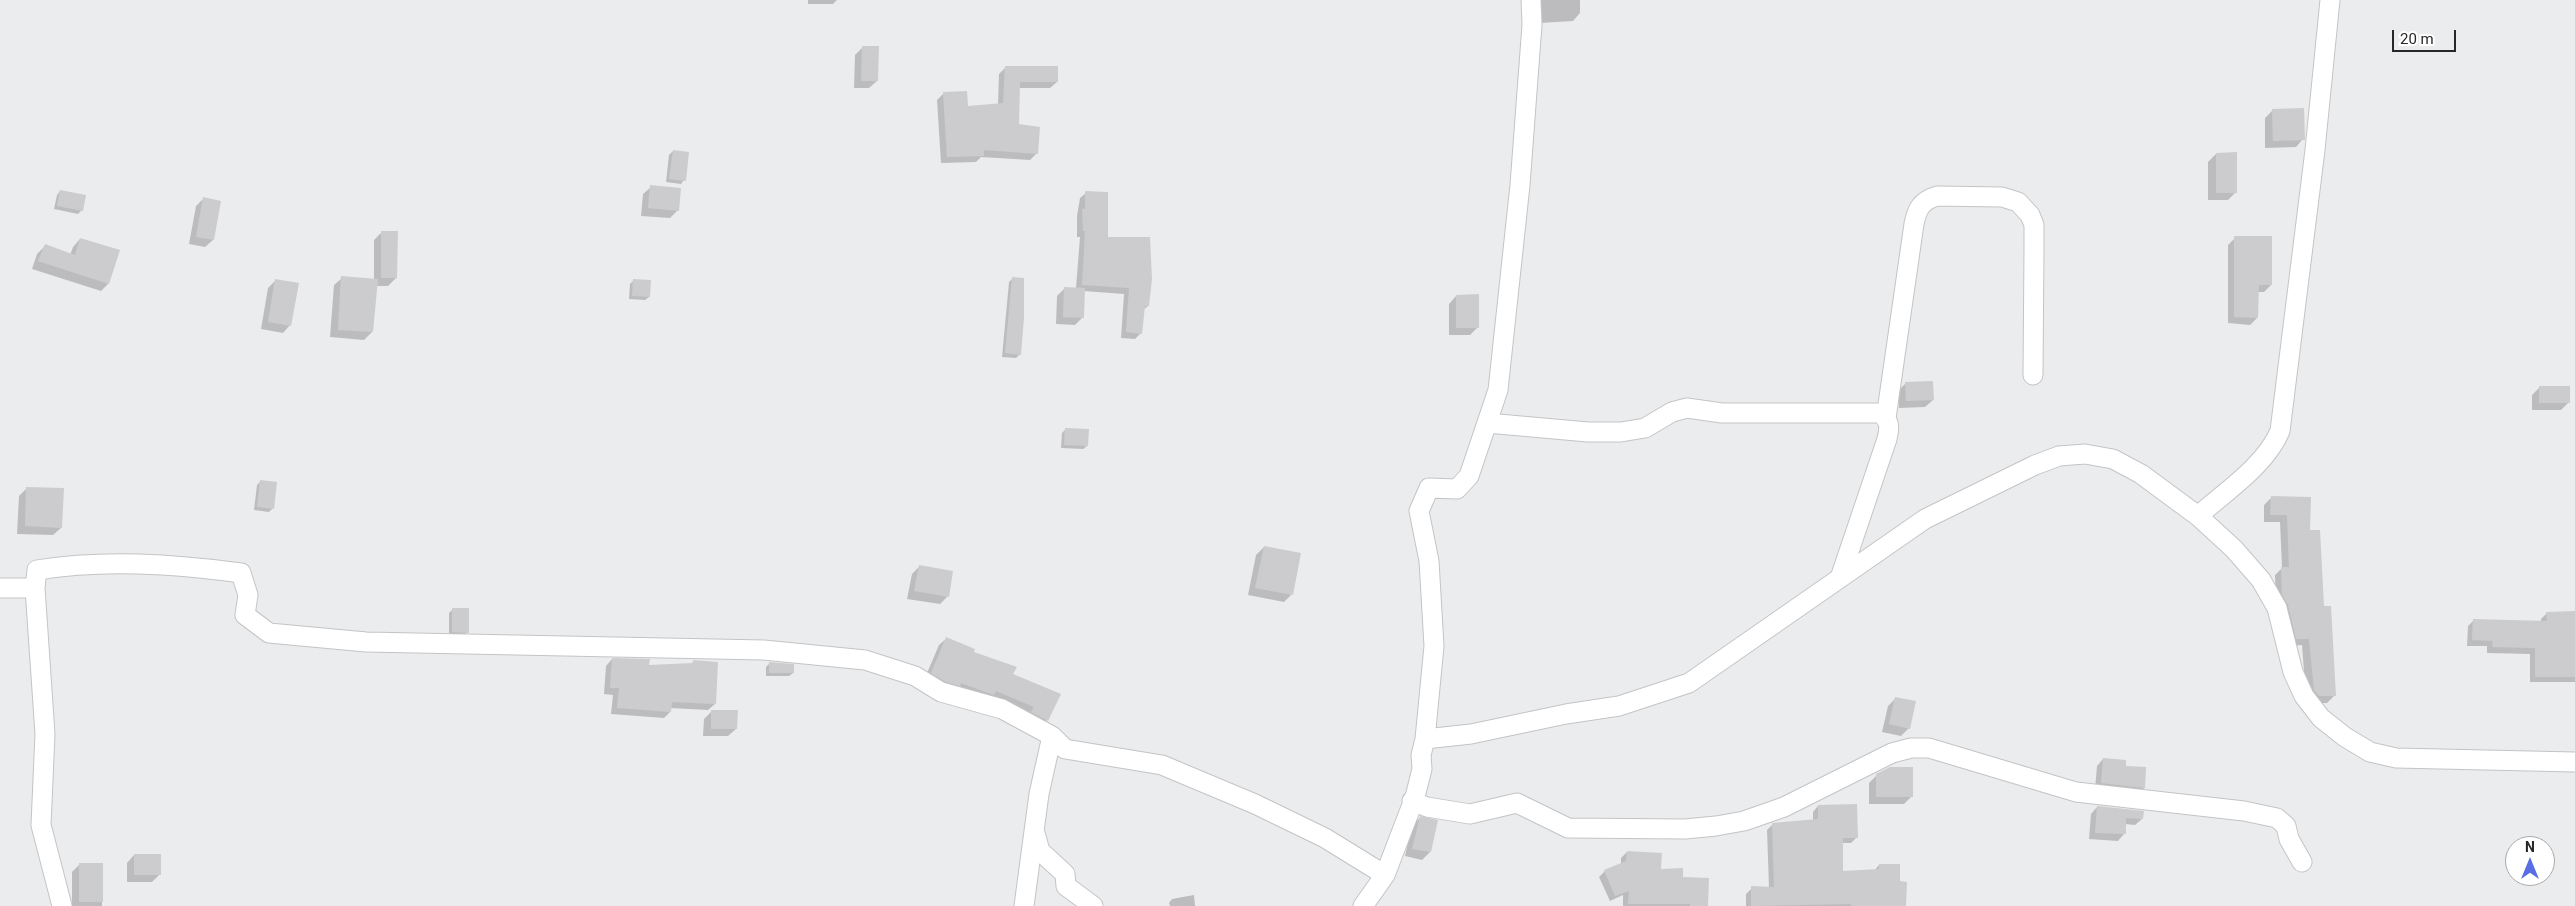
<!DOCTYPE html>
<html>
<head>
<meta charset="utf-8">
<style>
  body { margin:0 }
  #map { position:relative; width:2575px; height:906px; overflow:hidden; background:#ebecee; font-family:Roboto,sans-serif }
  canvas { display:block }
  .north { position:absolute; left:2505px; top:836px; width:50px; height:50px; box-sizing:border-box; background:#fff; border:1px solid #a9a9a9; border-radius:50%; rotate:0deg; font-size:14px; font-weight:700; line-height:20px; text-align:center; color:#272728 }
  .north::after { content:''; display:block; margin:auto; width:18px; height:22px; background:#596de4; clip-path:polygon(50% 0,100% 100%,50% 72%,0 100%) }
  .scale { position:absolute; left:2392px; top:30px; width:64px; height:22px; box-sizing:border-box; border:2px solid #272728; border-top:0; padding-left:6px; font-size:15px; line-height:18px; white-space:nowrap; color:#272728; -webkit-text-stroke:4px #fff; paint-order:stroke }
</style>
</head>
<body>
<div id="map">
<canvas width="2575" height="906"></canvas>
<div class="north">N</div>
<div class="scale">20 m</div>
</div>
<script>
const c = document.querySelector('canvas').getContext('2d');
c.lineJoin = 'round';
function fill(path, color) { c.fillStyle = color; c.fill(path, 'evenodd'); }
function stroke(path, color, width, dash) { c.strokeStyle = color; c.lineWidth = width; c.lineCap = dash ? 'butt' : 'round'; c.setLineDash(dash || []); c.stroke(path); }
fill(new Path2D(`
  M808,0H837L833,4H808Z
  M1538,0H1580V13L1573,21L1540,23Z
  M863,47L877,81L869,88H854L855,55Z
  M1005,68L1057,82L1050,88H1019L1017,125L1037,153L1030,160L981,157L976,162L941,163L937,100L943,94L967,107L998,104L999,74Z
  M2273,110L2303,139L2296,147L2265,148V118Z
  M673,151L684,180L681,184L666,182L669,155Z
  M2216,154L2236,192L2228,200H2208V162Z
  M651,187L678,210L670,218L641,216L643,194Z
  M60,191L82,210L78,214L54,209L57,195Z
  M1086,193L1107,239L1148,306L1143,310L1141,333L1135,339L1121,338L1124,294L1083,291V317L1075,325L1056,324L1057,296L1065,288H1076L1080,237H1077V216L1080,198Z
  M203,199L213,240L205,247L189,244L196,206Z
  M382,232L396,278L388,286H376L372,332L364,340L330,337L334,285L342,278L374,280V240Z
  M2235,238L2271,285L2264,292H2258L2257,318L2250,325L2228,323V245Z
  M80,239L108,284L101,291L32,269L37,254L45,246L70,255L73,247Z
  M1013,278L1020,354L1016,358L1002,357L1009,282Z
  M276,280L290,325L283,333L261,329L268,288Z
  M633,281L649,297L645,300L629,299L630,284Z
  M1456,296L1478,327L1470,335H1449V304Z
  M1906,383L1933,400L1925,407L1899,408L1898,391Z
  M2540,387L2569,402L2561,410H2532V395Z
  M1066,429L1087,446L1083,449L1061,448L1062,433Z
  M261,481L273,508L269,512L254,510L257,485Z
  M27,488L61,528L53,535L17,534L19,496Z
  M2271,498L2309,531L2335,695L2327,703H2311L2305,685L2302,645L2289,646L2276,602L2275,575L2282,568L2280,522H2264V505Z
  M1264,547L1291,595L1284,602L1248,595L1256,555Z
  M920,566L947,597L940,604L907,599L912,574Z
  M453,609L467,632L464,636H449V613Z
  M2575,612V682H2530V654L2487,653V646H2467L2468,626L2474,620L2541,622V619L2547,613Z
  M947,638L1012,674L1047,720L1039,727L924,680L939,645Z
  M612,659L648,666L690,665L694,661L715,704L708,710L670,708V712L664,718L611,714L613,695L604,694L606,666Z
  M770,663L793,673L789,676H766V667Z
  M1896,698L1909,728L1901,736L1882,732L1888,706Z
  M712,711L736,729L728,736H703L704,719Z
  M2103,759L2124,767L2145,768L2144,788L2138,794L2095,789L2097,766Z
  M1877,775L1912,796L1904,804H1869V783Z
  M1818,806L1857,837L1851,843H1842V872L1874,871L1879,865L1902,906H1746V894L1752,888H1769L1767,830L1773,824L1813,820V812Z
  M2097,807L2142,819L2135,825L2125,824L2124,834L2118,841L2089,839L2091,814Z
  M1420,818L1430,852L1422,860L1405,856L1412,825Z
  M1627,852L1660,870L1682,878L1707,906H1623V895L1610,901L1599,877L1605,871L1621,864V858Z
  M134,855L159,875L152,882H127V863Z
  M80,864H102V906H72V872Z
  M1194,895L1195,906H1170L1169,903L1172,899Z`), '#0003');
fill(new Path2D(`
  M862,46H879L878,81H861Z
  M1005,66H1058V82H1020L1019,124L1040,127L1038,154L984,150V156L947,157L943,92L967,91L968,106L1003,103Z
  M2304,108L2305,140L2273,141L2272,109Z
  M673,150L689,152L686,181L669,179Z
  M2237,152V193H2216V153Z
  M650,185L681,188L679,211L648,208Z
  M60,190L86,195L83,211L57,206Z
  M1085,191L1108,192V237H1150L1152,279L1149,306H1145L1142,334L1126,332L1129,288L1082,285L1085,231H1083L1082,209H1085Z
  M203,197L221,201L214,240L196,237Z
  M381,231H398L397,278H381Z
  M2234,236H2272V285H2259L2258,318L2234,317Z
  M80,238L120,250L109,284L38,261L45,244L75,255Z
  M341,276L378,279L373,332L338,330Z
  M1012,277L1024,278V318L1021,355L1005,353Z
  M275,279L299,283L291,326L268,322Z
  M633,279L651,280L650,297L632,296Z
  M1064,287L1085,288L1084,318L1063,317Z
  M1479,294V328H1456V295Z
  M1933,381L1934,400L1906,401L1905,382Z
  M2539,386H2570V403H2539Z
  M1065,428L1089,429L1088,446L1064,445Z
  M260,480L277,482L274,509L257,507Z
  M26,487L64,488L62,528L25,526Z
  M2271,496L2311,497L2310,530H2320L2324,606H2331L2336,696H2319L2314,690L2309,639H2296L2288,605L2282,595L2281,567H2289L2287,515H2270Z
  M1264,546L1301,553L1293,595L1255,588Z
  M919,565L953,571L949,597L914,591Z
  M452,608H469V633L452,632Z
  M2575,611V677H2535V648L2492,647L2493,641L2472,640L2473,619L2547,621L2546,612Z
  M946,637L975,649L974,652L1017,667L1013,674L1061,694L1048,721L1031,712L1034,707L996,691L994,695L961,683L960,686L946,682L931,673Z
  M612,658L650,659L649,665L693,663V660L718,662L716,704L672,702L671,712L617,708L619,688H610Z
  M769,662L794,664V673H769Z
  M1895,697L1916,701L1910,729L1889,724Z
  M711,710H738L737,729H711Z
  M2103,758L2126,760V766L2146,767L2145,788L2101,783Z
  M1890,767H1913V797H1876V774Z
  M1857,804L1858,838H1843V871L1879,869V864H1900V881L1907,882L1906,906H1851V904L1751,906V886L1774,887L1772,823L1818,819V805Z
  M2097,806L2144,811L2143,819L2126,818V834L2095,833Z
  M1420,816L1438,820L1431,852L1412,849Z
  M1627,851L1662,853L1661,869L1683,868V877L1709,878L1708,906H1690V904H1628L1629,891L1615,896L1604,870L1626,861Z
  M134,854H161V875H134Z
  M79,863H103V902H79Z`), '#ccccce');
const minor = new Path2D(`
  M1886,418L1914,224C1917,209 1921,201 1937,196L2002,197L2018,202L2030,215L2034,225V248L2033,375
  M1487,423L1588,432H1621L1645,428L1672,412L1687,408L1722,413H1880C1890,420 1890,427 1887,439L1840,578
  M2198,516C2226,491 2265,466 2280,431L2315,150L2330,0
  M0,588H35L37,570C105,559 173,564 241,573L248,595L245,615L269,633L366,642L764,650L865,660L915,676L941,692L1002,709L1052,736L1065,749L1162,765L1255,804L1325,838L1385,875L1415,797L1422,769L1421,755L1425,739L1471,734L1566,714L1619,706L1689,683L1925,519L2035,465L2059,456L2085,454L2113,459L2141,474L2198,516L2234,549L2261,580L2277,608L2293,672L2304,696L2321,718L2345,737L2370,752L2396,758L2575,762
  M35,588L45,734L41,825L62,906
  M1425,739L1434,646L1429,561L1419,511L1429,488L1457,489L1469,476L1498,390L1520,185L1532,25L1531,0
  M1412,801L1427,807L1470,814L1517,803L1568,828L1685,829L1716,826L1744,821L1784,807L1892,753L1911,748H1929L2076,792L2244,811L2277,818L2286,826L2289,839L2302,862
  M1035,833L1040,851L1065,874L1066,886L1093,906
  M1024,906L1039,794L1052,736
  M1363,906L1385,875`);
stroke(minor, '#c4c4c6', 21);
stroke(minor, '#fff', 19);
</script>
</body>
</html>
